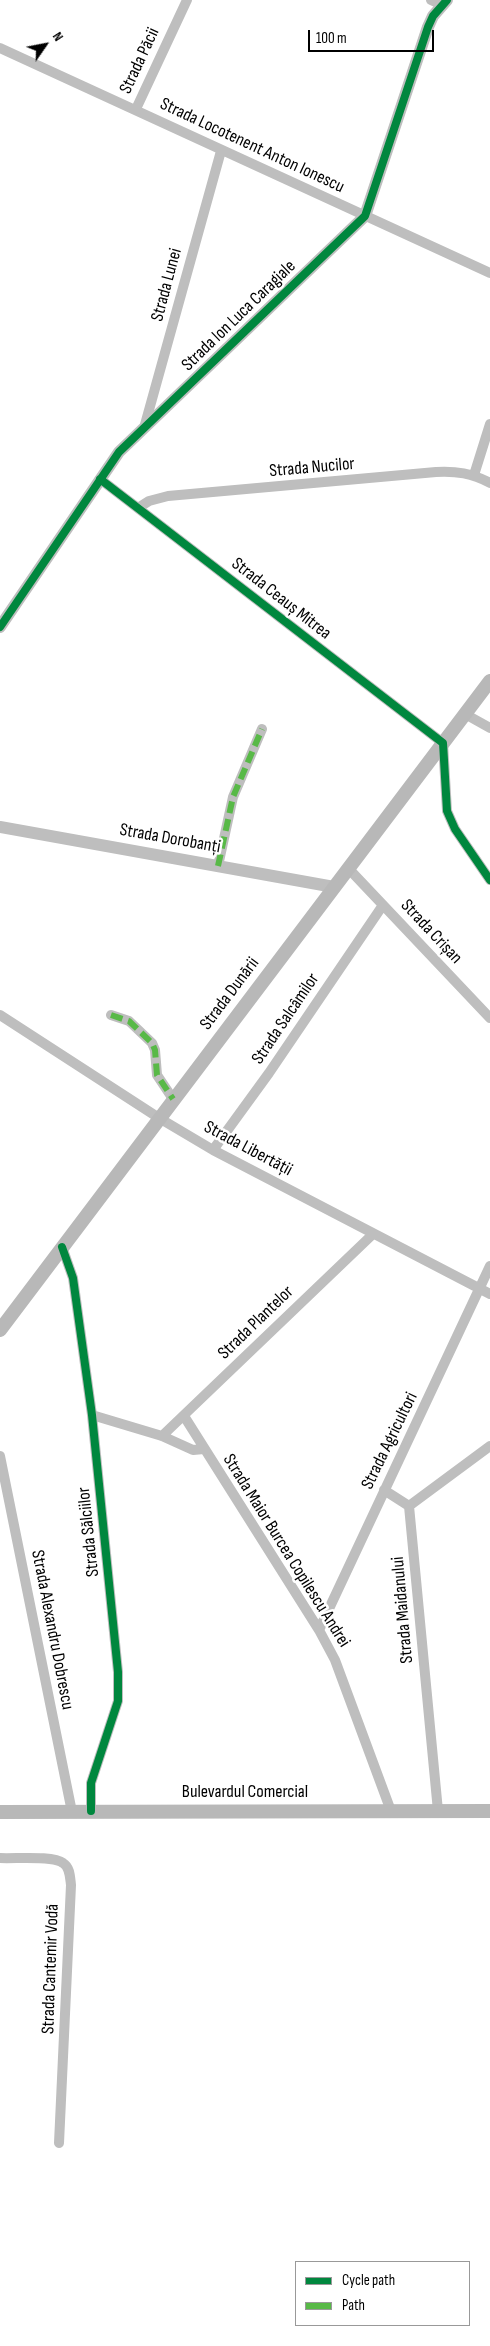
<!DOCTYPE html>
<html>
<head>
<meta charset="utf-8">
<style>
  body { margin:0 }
  #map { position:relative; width:490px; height:2346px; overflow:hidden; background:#fff; font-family:"Sofia Sans Condensed",sans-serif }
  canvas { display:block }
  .legend { position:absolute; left:295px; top:2261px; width:175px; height:65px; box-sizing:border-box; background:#fff; border:1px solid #999; margin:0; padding:6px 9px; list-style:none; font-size:15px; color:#000 }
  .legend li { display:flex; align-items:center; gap:10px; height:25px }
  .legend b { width:25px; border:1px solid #999 }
  .north { position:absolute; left:20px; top:20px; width:50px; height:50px; -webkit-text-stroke:4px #fff; paint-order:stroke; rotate:57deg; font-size:14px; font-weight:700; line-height:20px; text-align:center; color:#000 }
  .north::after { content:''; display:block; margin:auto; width:18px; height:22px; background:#000; clip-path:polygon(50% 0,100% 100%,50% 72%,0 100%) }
  .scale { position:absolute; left:308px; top:30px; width:126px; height:22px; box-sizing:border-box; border:2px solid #000; border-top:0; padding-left:6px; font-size:15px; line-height:18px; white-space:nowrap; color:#000; -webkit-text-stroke:4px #fff; paint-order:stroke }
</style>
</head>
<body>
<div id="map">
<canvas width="490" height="2346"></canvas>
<ul class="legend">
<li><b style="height:6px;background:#00873e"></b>Cycle path</li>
<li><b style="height:6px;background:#58b947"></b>Path</li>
</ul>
<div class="north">N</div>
<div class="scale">100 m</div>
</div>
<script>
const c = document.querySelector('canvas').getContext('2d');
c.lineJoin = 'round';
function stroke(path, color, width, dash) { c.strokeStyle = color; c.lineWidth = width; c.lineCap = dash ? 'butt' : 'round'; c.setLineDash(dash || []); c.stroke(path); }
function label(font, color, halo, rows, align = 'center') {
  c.font = font + ' "Sofia Sans Condensed",sans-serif'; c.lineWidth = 5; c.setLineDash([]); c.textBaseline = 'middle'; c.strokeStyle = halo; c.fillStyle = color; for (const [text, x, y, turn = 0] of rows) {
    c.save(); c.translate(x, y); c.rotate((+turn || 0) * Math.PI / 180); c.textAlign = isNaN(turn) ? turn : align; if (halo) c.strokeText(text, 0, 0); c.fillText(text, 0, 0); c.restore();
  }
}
stroke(new Path2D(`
  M431,0L442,5
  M0,48L490,273
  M136,109L187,0
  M144,428L221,151
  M474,475L490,424
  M100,479L443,743L447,811L455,829L490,880
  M138,508L149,501L168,496L436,472C456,471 472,473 490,483
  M465,714L490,728
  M218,866L233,797L262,729
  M348,868L490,1018
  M0,1015L159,1118L213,1150L490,1294
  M111,1015L129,1021L152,1043L155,1050L157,1075L173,1099
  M213,1150L269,1073L383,905
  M62,1247L73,1278L92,1415L118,1672V1701L91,1783V1811
  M92,1415L162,1436L193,1450L204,1449
  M184,1416L319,1630L335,1660L391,1811
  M162,1436L373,1234
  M0,1456L72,1812
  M384,1490L409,1506
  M319,1630L490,1266
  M438,1811L409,1506L490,1446
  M0,1858C14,1859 53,1855 63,1863C70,1867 70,1877 71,1885L59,2143`), '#bebebe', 10);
stroke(new Path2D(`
  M0,627L119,452L365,216L428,27L433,16L447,0
  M0,827L334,887`), '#bebebe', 12);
stroke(new Path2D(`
  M0,1330L490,681
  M0,1812L490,1811`), '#b8b8b8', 14);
stroke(new Path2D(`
  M218,866L233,797L262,729
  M111,1015L129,1021L152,1043L155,1050L157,1075L173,1099`), '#58b947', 6, [12, 6]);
stroke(new Path2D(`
  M100,479L443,743L447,811L455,829L490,880
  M0,627L119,452L365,216L428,27L433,16L447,0
  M62,1247L73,1278L92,1415L118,1672V1701L91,1783V1811`), '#00873e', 8);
label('18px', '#000', '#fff', [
  ["Strada Păcii",140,61,-65],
  ["Strada Locotenent Anton Ionescu",252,146,25],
  ["Strada Lunei",167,285,-75],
  ["Strada Ion Luca Caragiale",239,316,-44],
  ["Strada Nucilor",312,468,-5],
  ["Strada Ceauș Mitrea",281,599,38],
  ["Strada Dorobanți",170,839,10],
  ["Strada Crișan",431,932,47],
  ["Strada Dunării",230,994,-53],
  ["Strada Salcâmilor",286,1019,-56],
  ["Strada Libertății",248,1149,28],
  ["Strada Plantelor",256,1323,-44],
  ["Strada Agricultori",390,1441,-64],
  ["Strada Sălciilor",89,1532,-96],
  ["Strada Maior Burcea Copilescu Andrei",286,1551,58],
  ["Strada Maidanului",403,1610,-95],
  ["Strada Alexandru Dobrescu",52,1630,79],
  ["Bulevardul Comercial",245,1792],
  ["Strada Cantemir Vodă",51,1969,-88]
]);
</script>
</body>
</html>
